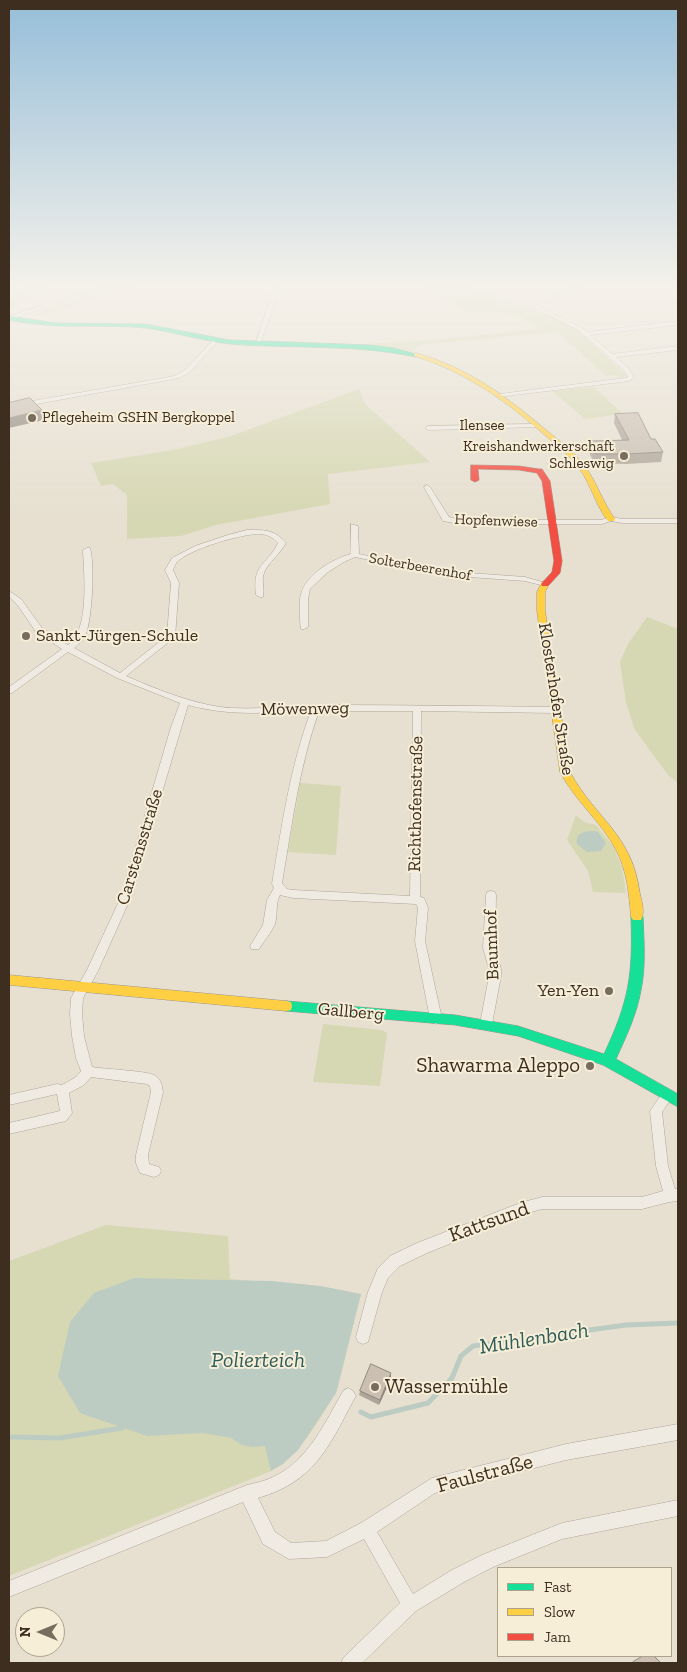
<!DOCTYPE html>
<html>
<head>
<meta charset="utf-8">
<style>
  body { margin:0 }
  #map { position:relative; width:687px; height:1672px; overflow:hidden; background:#e7e0d1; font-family:"Zilla Slab",serif }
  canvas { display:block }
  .frame { position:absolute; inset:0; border:10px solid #3d2e20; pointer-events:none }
  .legend { position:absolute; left:497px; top:1567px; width:175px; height:90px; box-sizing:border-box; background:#f7eed8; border:1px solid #ada18e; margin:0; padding:6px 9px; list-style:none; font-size:15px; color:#3d2e20 }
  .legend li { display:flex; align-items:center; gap:10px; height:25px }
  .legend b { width:25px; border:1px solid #ada18e }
  .north { position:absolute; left:15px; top:1607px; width:50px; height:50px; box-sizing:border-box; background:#f7eed8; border:1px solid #ada18e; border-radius:50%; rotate:270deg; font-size:14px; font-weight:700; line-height:20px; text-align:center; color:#3d2e20 }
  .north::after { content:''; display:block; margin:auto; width:18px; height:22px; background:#786c5e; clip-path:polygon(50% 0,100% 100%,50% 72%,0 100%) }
</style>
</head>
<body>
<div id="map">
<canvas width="687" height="1672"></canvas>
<div class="frame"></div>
<ul class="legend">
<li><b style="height:6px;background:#16e098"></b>Fast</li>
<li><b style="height:6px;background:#ffcf43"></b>Slow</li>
<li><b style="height:6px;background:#f24e42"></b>Jam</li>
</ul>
<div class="north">N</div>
</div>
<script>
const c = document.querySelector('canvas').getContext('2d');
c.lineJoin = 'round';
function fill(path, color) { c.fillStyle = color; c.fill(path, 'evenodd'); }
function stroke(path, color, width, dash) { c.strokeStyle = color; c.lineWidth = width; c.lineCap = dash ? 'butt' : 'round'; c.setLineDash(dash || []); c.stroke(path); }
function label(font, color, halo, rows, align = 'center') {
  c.font = font + ' "Zilla Slab",serif'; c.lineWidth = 4; c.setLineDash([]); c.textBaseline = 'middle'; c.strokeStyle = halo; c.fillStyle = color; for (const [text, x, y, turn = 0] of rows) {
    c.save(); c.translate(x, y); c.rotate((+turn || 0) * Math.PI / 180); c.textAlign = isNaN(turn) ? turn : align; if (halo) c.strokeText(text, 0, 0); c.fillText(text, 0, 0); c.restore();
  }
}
fill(new Path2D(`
  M33,284H48L9,310V302Z
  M125,284H141L33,317L31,315Z
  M426,284H461L532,308L578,330L626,375L621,379L616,375L606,376L557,332L420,345L410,353L363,347L362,344L432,340L538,329C520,312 488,309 464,312Z
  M594,387L623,414L585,419L552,391Z
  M359,389L365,404L430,462L328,474L330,504L216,525L181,536L127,539V495L113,484L101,486L91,463L173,450L231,436Z
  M647,617L678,629V783L668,775L635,730L626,703L620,662L628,644Z
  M300,783L341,786L336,855L288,852Z
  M576,815L584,822L596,825L613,846L622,867L626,893L593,892L588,871L567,840Z
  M323,1024L382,1030L387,1033L380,1086L313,1082Z
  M106,1225L228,1236L230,1279L320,1286L361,1294L338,1387L336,1393C316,1424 303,1452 271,1471L9,1576V1261Z`), '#d6d7b3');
fill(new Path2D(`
  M594,831L598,832L606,843L601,851L587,852L577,844C575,833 584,831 594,831Z
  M134,1278L272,1281L320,1286L361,1294L336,1393L298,1450L283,1464L271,1471L265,1446L252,1447L242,1445L231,1438L203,1433L147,1436L80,1413L58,1376L70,1322L94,1293Z`), '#bcccc2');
stroke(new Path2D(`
  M361,1412L371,1417L428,1403L452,1378L461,1356L473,1346L626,1325L678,1323
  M9,1437L60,1438L122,1428`), '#bcccc2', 5);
const street = new Path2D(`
  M110,284H118L9,320V316Z
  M276,284H281L260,344L255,345Z
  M578,284H584L540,307L582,328L587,332L678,321V325L590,335L612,354L678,346V350L616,357L628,368L634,377L629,381L498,397L497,396L500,394L625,378L628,377L624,370L578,330L533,307Z
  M213,340L218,341L190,372L179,378L9,409V405L175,376L186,369Z
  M539,424V426L537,427L428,430L425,428L428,426Z
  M427,485L430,487L449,517L460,520H601L611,517L622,519H678V523H622L611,521L602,524H460L443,521L424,487Z
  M351,524L358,526L359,554L442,571L525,577L549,584L545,586L525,581L442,575L355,557L344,562L328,572L310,589L308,599V627L304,629H301C300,624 300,619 300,613C300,607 299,600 301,594C306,574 333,559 351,554Z
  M247,530C264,530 274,529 286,543C280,554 267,564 264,573C261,581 265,589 263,597H260L256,595C252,563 266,567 278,543C273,538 269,535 261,534C244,533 188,549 176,563C176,564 173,569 173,570L179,583L175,637L126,676C156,689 188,702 220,707C254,711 289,705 323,705C400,705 478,706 555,707L559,710L555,713L421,711L420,897L424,898L428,908L425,941L442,1019L440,1022L436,1024L432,1022L430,1019L415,941L418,908L416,904L293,898L280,895C275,904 278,914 275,924C271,933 264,941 259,949H251L250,946L263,925L267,900L274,888L272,884C282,825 290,767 311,711C265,712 233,717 188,705L131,897L98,971L83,998L82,1014L84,1036L92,1067C103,1069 146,1071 154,1075C161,1079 162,1085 163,1092L148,1155L149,1164L159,1167L161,1171L159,1175L154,1177L140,1173L136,1163V1155L151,1092L150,1086L147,1084L91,1077L84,1085L69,1093L72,1113L66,1121L9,1134V1123L60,1111L57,1094L9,1105V1095L57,1084L62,1085L76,1077L81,1071L76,1058L72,1036L70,1014L71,998L87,970L121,897L171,727L180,703L117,678L68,652L12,693L9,694V687L62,649L36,632L19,607L9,596V591L21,599L42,628L68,645C90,629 84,575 83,550L87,548H90C95,565 92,617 86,634C83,640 79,644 74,648L120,673L167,636L171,583L165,570L172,558L195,546L228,535ZM319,711H413L410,896L293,890L287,889L282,883C292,825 299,767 319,711Z
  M491,891L495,892L496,895L495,948L501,969V976L492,1024L490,1027L486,1029L482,1027L480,1024L489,976V969L483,948L486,895L487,892Z
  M667,1091L671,1092L673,1096L662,1112L668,1166L675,1189H678V1201L669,1202L642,1209H542L521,1215L427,1253L400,1266L388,1278L382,1292L368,1342L363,1344L358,1342L356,1337L368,1292L378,1268L390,1256L417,1243L520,1203L542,1197H642L663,1191L656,1166L650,1111L663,1092Z
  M348,1388L353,1391L356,1396L353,1401C328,1449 313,1482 258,1498L275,1532L291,1543L326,1541L361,1523L432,1478L566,1444L678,1424V1440L566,1460L435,1493L377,1532L413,1594L452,1570L482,1555L562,1523L678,1500V1516L562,1539L493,1567L464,1582L416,1611L362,1663H341L344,1657L400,1603L364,1539L327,1557L289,1559L263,1544L243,1502L9,1597V1581L247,1485C256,1483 265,1481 273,1477C308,1461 325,1423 343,1391Z`);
const fast = new Path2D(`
  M9,316L56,323L145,324L230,340L370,345L393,348L419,355L416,357C355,344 293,349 231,344C198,341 167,329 134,327C91,325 50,329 9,320Z
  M637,913L641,914L643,917C644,941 646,966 641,990C637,1014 626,1037 616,1059L678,1094V1107L603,1065L518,1036L455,1025L286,1011L281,1010L280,1006L281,1002L286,1001L455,1015L518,1026L604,1054C629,1001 633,975 631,917L633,914Z`);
const slow = new Path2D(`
  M416,353C467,367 506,396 546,430C560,441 574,452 585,466C597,483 603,503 615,519L614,521H608C595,505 591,483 578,467C567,453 552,442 539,430C499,396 464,372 414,356V354Z
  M545,581L549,584L545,592V611L570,772C596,820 632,833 640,894C642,902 645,913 641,920H633L631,917C629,894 627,870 616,850C601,821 575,801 560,772L537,611V592L542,582Z
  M9,975L286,1001L291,1002L292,1006L291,1010L286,1011L9,985Z`);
const jam = new Path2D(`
  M471,465L519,466L539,469H542L550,481L562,561L560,573L548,586H542L541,584L552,572L554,561L542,481L537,473L519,470L478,469L479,480L475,482L471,480Z`);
stroke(street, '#ada599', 1);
stroke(fast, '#9c958a', 1);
stroke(slow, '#9c958a', 1);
stroke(jam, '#9c958a', 1);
fill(street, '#efebe3');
fill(fast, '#16e098');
fill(slow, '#ffcf43');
fill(jam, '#f24e42');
fill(new Path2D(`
  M615,414L651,439L663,452L661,462L626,464L594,463L588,450L590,441L622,440L614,423Z
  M391,1378L379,1405L359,1395L360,1391Z`), '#afa499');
fill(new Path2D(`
  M42,410L44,420L9,428V418Z
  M391,1373V1378L379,1405L380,1400Z`), '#8e867d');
const building = new Path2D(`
  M30,398L42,410L9,418V403Z
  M638,413L651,439H655L663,452L627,454H596L590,441L629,440L615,414Z
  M371,1364L391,1373L380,1400L360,1391Z
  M643,1656H654L660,1662V1663H633V1662Z`);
fill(building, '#cbbfb2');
stroke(building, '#8e867d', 1);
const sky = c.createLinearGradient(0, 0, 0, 518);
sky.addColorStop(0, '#96bed9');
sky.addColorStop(0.55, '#f4f1ea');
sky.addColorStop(1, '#f4f1ea00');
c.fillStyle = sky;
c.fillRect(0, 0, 687, 518);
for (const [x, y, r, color] of [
  [32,418,5,"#786c5e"],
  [624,456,5,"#786c5e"],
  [26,636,5,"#786c5e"],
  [609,991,5,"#786c5e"],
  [590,1066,5,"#786c5e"],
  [375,1387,5,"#786c5e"]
]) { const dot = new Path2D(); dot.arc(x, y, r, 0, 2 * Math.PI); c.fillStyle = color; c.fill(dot); stroke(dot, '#f7eed8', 2); }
label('15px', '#3d2e20', '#f7eed8', [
  ["Pflegeheim GSHN Bergkoppel",42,418],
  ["Kreishandwerkerschaft",614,447,"right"],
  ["Schleswig",614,464,"right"]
], 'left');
label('15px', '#3d2e20', '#f7eed8', [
  ["Ilensee",482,426],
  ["Hopfenwiese",496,521,2],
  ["Solterbeerenhof",420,567,10]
]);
label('18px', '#3d2e20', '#f7eed8', [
  ["Sankt-Jürgen-Schule",36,636],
  ["Yen-Yen",599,991,"right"]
], 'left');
label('18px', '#3d2e20', '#f7eed8', [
  ["Klosterhofer Straße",556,699,81],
  ["Möwenweg",305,709,-1],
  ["Richthofenstraße",416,804,-89],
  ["Carstensstraße",140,847,-73],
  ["Baumhof",492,945,-92],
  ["Gallberg",351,1012,5]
]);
label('21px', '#3d2e20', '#f7eed8', [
  ["Shawarma Aleppo",580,1066],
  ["Wassermühle",385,1387,"left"]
], 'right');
label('21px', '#3d2e20', '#f7eed8', [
  ["Kattsund",489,1222,-20],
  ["Faulstraße",485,1474,-15]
]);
label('italic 22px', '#2f5d5a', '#f7eed8', [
  ["Mühlenbach",534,1339,-9],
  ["Polierteich",258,1361]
]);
</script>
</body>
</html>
